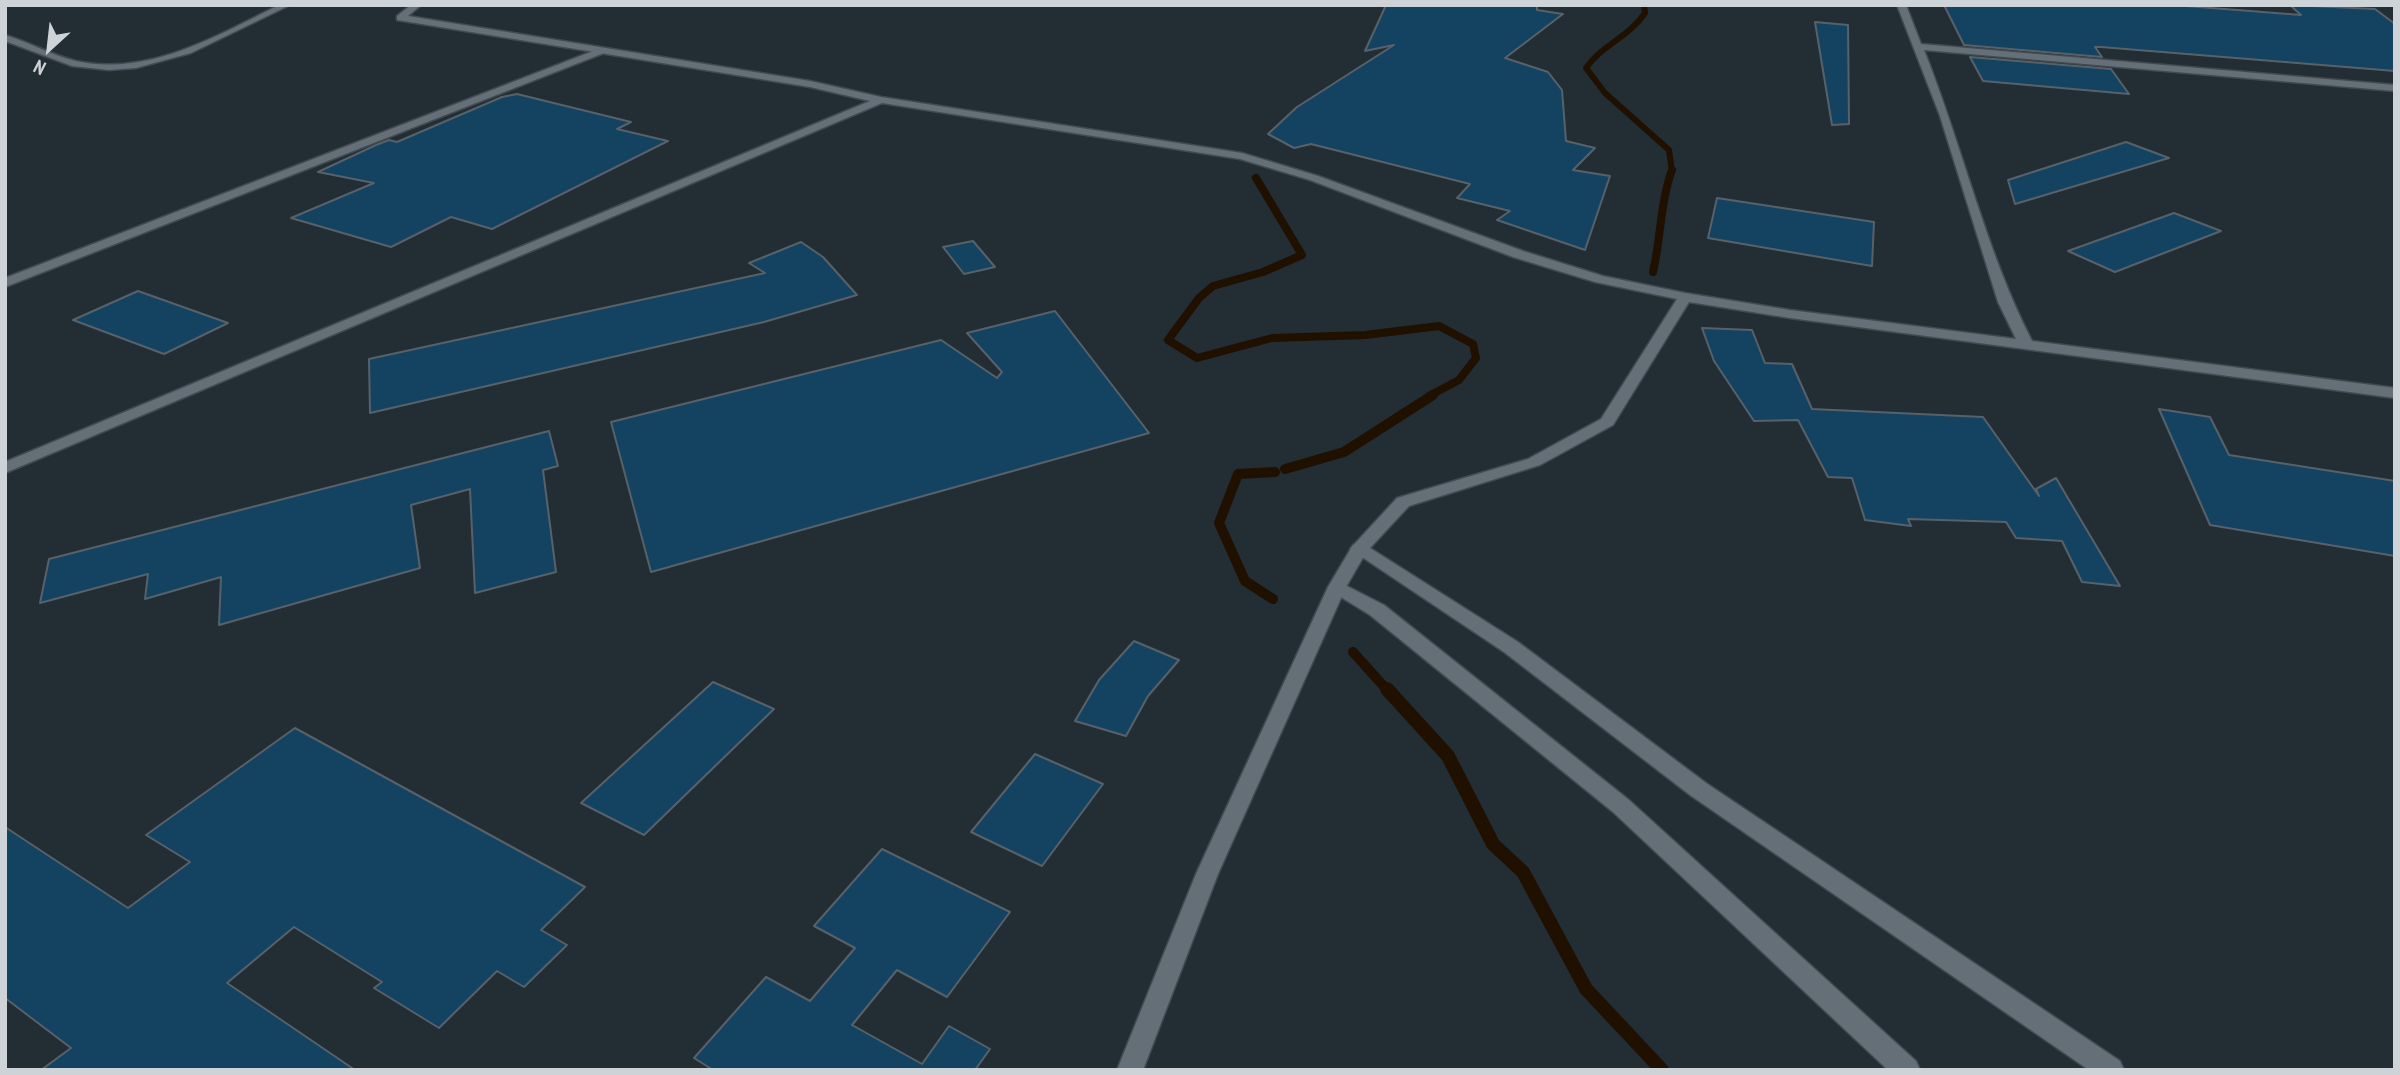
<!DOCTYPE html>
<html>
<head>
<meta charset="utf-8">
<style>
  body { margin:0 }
  #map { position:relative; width:2400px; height:1075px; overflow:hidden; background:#232d34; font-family:"PT Sans Narrow",sans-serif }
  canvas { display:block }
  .frame { position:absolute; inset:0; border:7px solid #ced3d8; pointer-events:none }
  .north { position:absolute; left:14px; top:14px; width:70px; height:70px; -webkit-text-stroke:5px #232d34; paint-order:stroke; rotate:207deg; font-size:19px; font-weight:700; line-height:28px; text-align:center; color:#ced3d8 }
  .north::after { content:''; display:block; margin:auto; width:24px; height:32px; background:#ced3d8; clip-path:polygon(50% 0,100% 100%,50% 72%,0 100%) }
</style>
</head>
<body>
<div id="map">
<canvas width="2400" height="1075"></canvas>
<div class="frame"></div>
<div class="north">N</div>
</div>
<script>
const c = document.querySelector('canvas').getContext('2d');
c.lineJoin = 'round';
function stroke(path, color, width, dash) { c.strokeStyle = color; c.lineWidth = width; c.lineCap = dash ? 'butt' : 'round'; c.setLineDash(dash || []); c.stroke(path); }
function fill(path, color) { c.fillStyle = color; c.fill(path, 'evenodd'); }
stroke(new Path2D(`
  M1644,5L1645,13C1629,37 1602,45 1586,68L1605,93L1669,150L1672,172`), '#201000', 6);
stroke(new Path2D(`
  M1256,178L1302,255L1263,272L1213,286L1199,298L1168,340L1197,358L1272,338L1365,335L1439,326L1473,344L1476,358L1459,380L1429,396
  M1653,272C1661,238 1660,203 1672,170`), '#201000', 8);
stroke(new Path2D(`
  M1285,469L1344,452L1433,395
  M1273,599L1245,581L1219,523L1238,474L1275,472
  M1353,652L1388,691`), '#201000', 10);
stroke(new Path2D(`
  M1387,689L1448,756L1493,844L1523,872L1586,989L1662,1070`), '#201000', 14);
const building = new Path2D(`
  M1386,5H1537V10L1563,14L1505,58L1548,72L1562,90L1566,141L1595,148L1573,170L1610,176L1585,250L1497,220L1510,211L1457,198L1470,184L1311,144L1294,148L1268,134L1297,107L1394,45L1365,51Z
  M1944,5H2173L2301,15L2290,5L2375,9L2395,24V71L2101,47H2095L2102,57L1964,45Z
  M1815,22L1848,25L1849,124L1832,125Z
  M1970,57L2111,69L2129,94L1983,81Z
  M517,94L631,122L617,129L668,141L492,229L451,217L391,247L291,218L374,183L318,172L376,145L389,140L397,142L502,97Z
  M2126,142L2169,158L2015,204L2008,180Z
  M1717,198L1874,222L1872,266L1708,238Z
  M2174,213L2221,231L2115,272L2068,251Z
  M973,241L995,267L964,274L943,247Z
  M801,242L823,257L857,295L764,322L370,413L369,359L765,273L749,263Z
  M138,291L228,323L164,354L73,320Z
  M1055,311L1149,433L651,572L611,422L941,340L997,378L1002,372L967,333Z
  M1702,328L1752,330L1765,363L1792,364L1812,409L1983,417L2039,496L2036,489L2056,478L2120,586L2082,582L2062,541L2016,538L2006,522L1908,519L1911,526L1865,520L1852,478L1828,477L1798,420L1754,421L1714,361Z
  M2159,409L2210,417L2229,455L2395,481V556L2210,525Z
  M549,431L558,466L543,470L556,572L475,593L470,489L411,505L420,568L219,625L221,577L145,599L148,574L40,603L49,559Z
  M1134,641L1179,660L1148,696L1126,736L1075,721L1099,680Z
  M713,682L774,709L644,835L581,803Z
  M295,728L585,887L541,930L567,945L524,987L497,971L439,1028L374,988L382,982L294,927L227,983L355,1070H41L71,1048L5,998V827L128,908L190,862L146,835Z
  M1035,754L1103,784L1042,866L971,832Z
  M882,849L1010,912L947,997L897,970L852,1025L922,1064L949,1026L990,1049L975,1070H713L694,1058L766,977L810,1001L855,948L814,926Z`);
fill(building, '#144261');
stroke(building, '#57616a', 2);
const service = new Path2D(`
  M411,5H421L408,16L810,81L881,97L1242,153L1318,176L1523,251L1603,276L1685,293L1790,310L2016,339L1998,302L1940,116L1897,5H1906L1921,44L2395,85V91L1924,50C1962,145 1986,252 2032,341L2395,388V398L1790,318L1689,302L1613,425L1540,465L1409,506L1370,548L1518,642L1706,783L2120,1061L2124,1070H2089L1690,795L1504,652L1350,549L1397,498L1528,459L1601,419L1677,299L1595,282L1513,257L1310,180L1240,159L882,103L5,473V462L870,101L810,87L397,20V16Z
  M1337,581L1384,605L1629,800L1916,1061L1920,1070H1888L1613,812L1370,615L1331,591L1328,587Z`);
const minor = new Path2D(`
  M279,5H290L191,53L136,68L109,70L72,66L5,41V35C29,42 51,55 76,61C147,77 217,36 279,5Z
  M601,48L606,51L604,53L5,287V278Z
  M1359,543L1368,549L1346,587L1218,874L1143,1070H1117L1196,874L1328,587L1353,545Z`);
stroke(service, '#424a51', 3);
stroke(minor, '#424a51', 3);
fill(service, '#656f78');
fill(minor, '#656f78');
</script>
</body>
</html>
